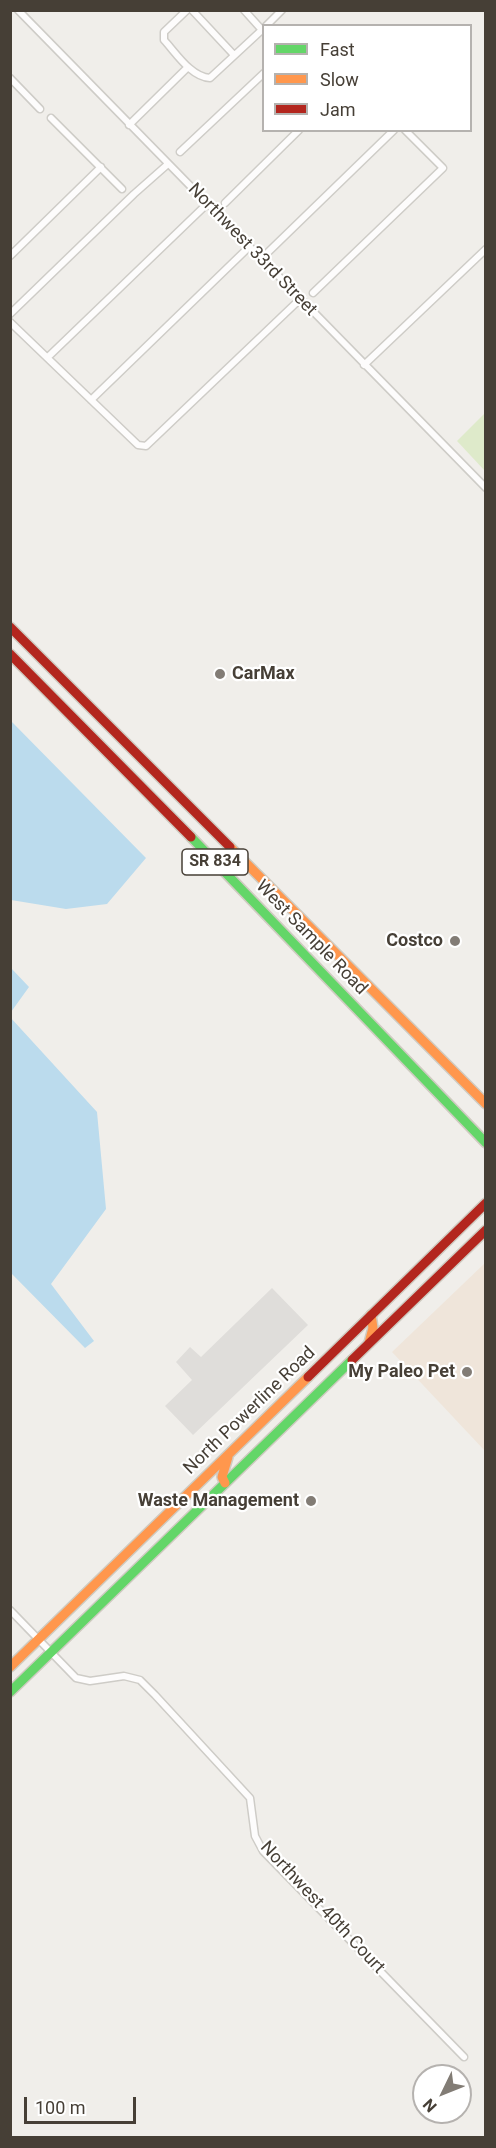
<!DOCTYPE html>
<html>
<head>
<meta charset="utf-8">
<style>
  body { margin:0 }
  #map { position:relative; width:496px; height:2148px; overflow:hidden; background:#f0eeea; font-family:Roboto,sans-serif }
  canvas { display:block }
  .frame { position:absolute; inset:0; border:12px solid #463f36; pointer-events:none }
  .legend { position:absolute; left:262px; top:24px; width:210px; height:108px; box-sizing:border-box; background:#fff; border:2px solid #b5b2af; margin:0; padding:8px 10px; list-style:none; font-size:18px; color:#463f36 }
  .legend li { display:flex; align-items:center; gap:12px; height:30px }
  .legend b { width:30px; border:2px solid #b5b2af }
  .north { position:absolute; left:412px; top:2064px; width:60px; height:60px; box-sizing:border-box; background:#fff; border:2px solid #b5b2af; border-radius:50%; rotate:227deg; font-size:16px; font-weight:700; line-height:24px; text-align:center; color:#463f36 }
  .north::after { content:''; display:block; margin:auto; width:21px; height:27px; background:#827c75; clip-path:polygon(50% 0,100% 100%,50% 72%,0 100%) }
  .scale { position:absolute; left:24px; top:2097px; width:112px; height:27px; box-sizing:border-box; border:3px solid #463f36; border-top:0; padding-left:8px; font-size:18px; line-height:21px; white-space:nowrap; color:#463f36; -webkit-text-stroke:4px #fff; paint-order:stroke }
</style>
</head>
<body>
<div id="map">
<canvas width="496" height="2148"></canvas>
<div class="frame"></div>
<ul class="legend">
<li><b style="height:8px;background:#63d668"></b>Fast</li>
<li><b style="height:8px;background:#ff974d"></b>Slow</li>
<li><b style="height:8px;background:#b3261e"></b>Jam</li>
</ul>
<div class="north">N</div>
<div class="scale">100 m</div>
</div>
<script>
const c = document.querySelector('canvas').getContext('2d');
c.lineJoin = 'round';
function fill(path, color) { c.fillStyle = color; c.fill(path, 'evenodd'); }
function stroke(path, color, width, dash) { c.strokeStyle = color; c.lineWidth = width; c.lineCap = dash ? 'butt' : 'round'; c.setLineDash(dash || []); c.stroke(path); }
function label(font, color, halo, rows, align = 'center') {
  c.font = font + ' Roboto,sans-serif'; c.lineWidth = 4.5; c.setLineDash([]); c.textBaseline = 'middle'; c.strokeStyle = halo; c.fillStyle = color; for (const [text, x, y, turn = 0] of rows) {
    c.save(); c.translate(x, y); c.rotate((+turn || 0) * Math.PI / 180); c.textAlign = isNaN(turn) ? turn : align; if (halo) c.strokeText(text, 0, 0); c.fillText(text, 0, 0); c.restore();
  }
}
fill(new Path2D(`
  M485,1263V1451L392,1352Z`), '#efe5da');
fill(new Path2D(`
  M485,413V471L457,441Z`), '#deeaca');
fill(new Path2D(`
  M272,1288L308,1325L193,1435L165,1406L192,1380L176,1362L190,1347L201,1357Z`), '#dfddda');
fill(new Path2D(`
  M11,721L146,858L107,904L66,909L11,900Z
  M11,968L29,987L11,1012Z
  M10,1017L97,1112L106,1209L51,1284L94,1341L85,1348L11,1273Z`), '#bbdbed');
const street = new Path2D(`
  M18,10L486,488
  M187,10L164,32V40C176,53 191,77 210,78L264,28
  M192,10L234,55
  M244,10L262,30
  M266,26L282,10
  M10,78L40,109
  M51,118L122,189
  M129,125L188,67
  M180,152L264,73
  M225,203L299,130
  M10,256L101,167
  M261,259L394,130
  M313,293L443,168L405,130
  M10,314L134,194L168,164
  M10,322L138,445L146,446L296,303L301,300
  M48,357L207,204
  M364,365L486,249
  M91,400L249,247
  M10,1610L76,1678L90,1681L124,1676L140,1680L155,1695L250,1798L255,1836L263,1851L464,2057`);
const fast = new Path2D(`
  M191,837L486,1143
  M10,1692L352,1360`);
const slow = new Path2D(`
  M230,847L486,1104
  M369,1343L373,1328L371,1315
  M225,1483L222,1477L228,1457
  M10,1667L308,1377`);
const jam = new Path2D(`
  M10,627L230,847
  M10,654L191,837
  M352,1360L486,1230
  M308,1377L486,1203`);
stroke(street, '#ceccc7', 9);
stroke(fast, '#cfcbc1', 12);
stroke(slow, '#cfcbc1', 12);
stroke(jam, '#cfcbc1', 12);
stroke(street, '#fdfcfc', 6);
stroke(fast, '#63d668', 9);
stroke(slow, '#ff974d', 9);
stroke(jam, '#b3261e', 9);
for (const [x, y, r, color] of [
  [220,674,6,"#827c75"],
  [455,941,6,"#827c75"],
  [467,1372,6,"#827c75"],
  [311,1501,6,"#827c75"]
]) { const dot = new Path2D(); dot.arc(x, y, r, 0, 2 * Math.PI); c.fillStyle = color; c.fill(dot); stroke(dot, '#fff', 2); }
for (const [x, y, w] of [
  [215,862,66]
]) { const box = new Path2D(); box.roundRect(x - w / 2, y - 13, w, 26, 4.5); c.fillStyle = '#fff'; c.fill(box); stroke(box, '#463f36', 1.5); }
label('bold 16px', '#463f36', null, [
  ["SR 834",215,862]
]);
label('18px', '#463f36', '#fff', [
  ["Northwest 33rd Street",252,250,46],
  ["West Sample Road",311,938,46],
  ["North Powerline Road",250,1411,-44],
  ["Northwest 40th Court",322,1908,47]
]);
label('bold 18px', '#463f36', '#fff', [
  ["CarMax",232,674,"left"],
  ["Costco",443,941],
  ["My Paleo Pet",455,1372],
  ["Waste Management",299,1501]
], 'right');
</script>
</body>
</html>
